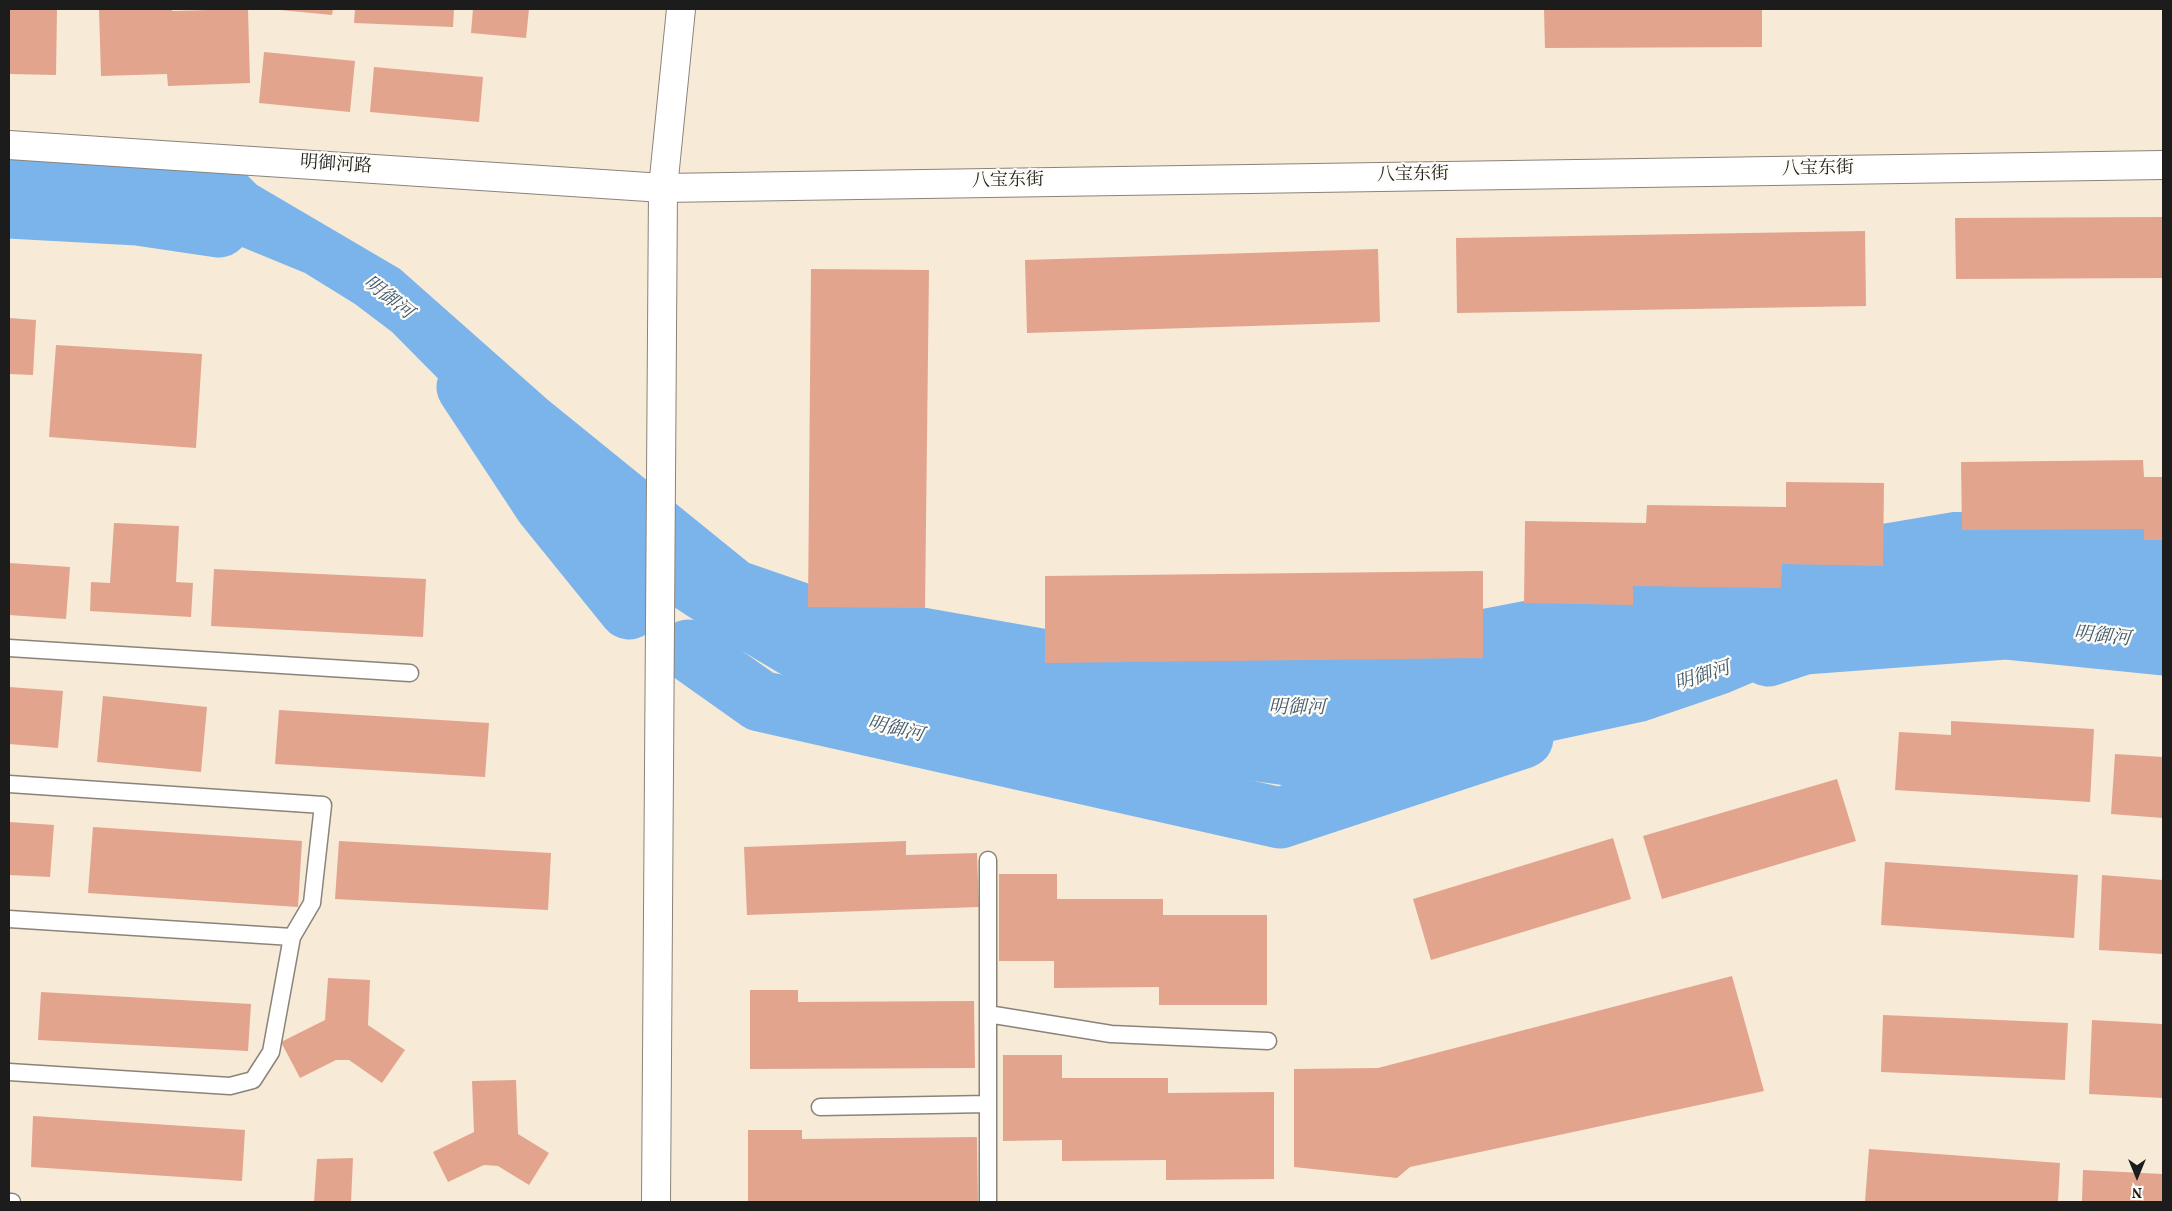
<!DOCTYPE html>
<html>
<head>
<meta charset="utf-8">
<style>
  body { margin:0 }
  #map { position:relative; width:2172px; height:1211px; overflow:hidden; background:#f7ead7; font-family:Vollkorn,serif }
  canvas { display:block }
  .frame { position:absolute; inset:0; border:10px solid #1c1c1c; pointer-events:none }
  .north { position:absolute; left:2112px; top:1151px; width:50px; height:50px; -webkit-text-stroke:4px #fdfcf7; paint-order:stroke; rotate:180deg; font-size:14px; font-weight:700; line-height:20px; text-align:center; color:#1c1c1c }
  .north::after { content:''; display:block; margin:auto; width:18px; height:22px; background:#1c1c1c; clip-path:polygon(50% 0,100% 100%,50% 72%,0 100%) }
</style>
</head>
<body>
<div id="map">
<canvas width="2172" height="1211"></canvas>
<div class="frame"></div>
<div class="north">N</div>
</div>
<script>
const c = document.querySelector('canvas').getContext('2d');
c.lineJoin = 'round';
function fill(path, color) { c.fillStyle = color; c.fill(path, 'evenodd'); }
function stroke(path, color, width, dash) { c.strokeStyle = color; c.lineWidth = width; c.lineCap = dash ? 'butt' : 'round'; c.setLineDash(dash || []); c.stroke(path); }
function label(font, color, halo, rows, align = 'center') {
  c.font = font + ' Vollkorn,"Noto Serif SC",serif'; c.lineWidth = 4.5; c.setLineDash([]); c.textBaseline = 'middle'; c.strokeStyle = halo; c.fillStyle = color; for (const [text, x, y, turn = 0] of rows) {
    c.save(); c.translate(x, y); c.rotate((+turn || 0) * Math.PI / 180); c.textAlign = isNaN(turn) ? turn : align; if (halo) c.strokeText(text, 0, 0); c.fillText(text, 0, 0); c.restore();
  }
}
fill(new Path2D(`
  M9,139L242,170L257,185L400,269L548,400L749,563L830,591L1126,643L1362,632L1576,591L1751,546L1953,512H2068L2163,526V645L2062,624L1958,616L1876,630L1728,693L1646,721L1366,781L1289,786L1027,749L833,697L789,679L737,648L603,561L556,516L505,446L392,332L355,304L305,273L181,222L90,207L9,203Z`), '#7bb4eb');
stroke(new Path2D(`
  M9,208L138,215L219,227
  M467,387L544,504L629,609
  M688,650L760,701L1280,818L1523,738
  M1768,656L1804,644L2005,629L2163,645`), '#7bb4eb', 61);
fill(new Path2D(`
  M9,9H57L56,75L9,74Z
  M99,9H172V11L248,9L250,83L168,86L167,74L101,76Z
  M270,9H333L332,15Z
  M355,9H454L453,27L354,23Z
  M473,9H529L526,38L471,33Z
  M1544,9H1762V47L1545,48Z
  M264,52L355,61L350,112L259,103Z
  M374,67L483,77L479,122L370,112Z
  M2163,217V278L1956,279L1955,218Z
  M1865,231L1866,306L1457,313L1456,238Z
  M1378,249L1380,322L1027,333L1025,260Z
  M811,269L929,270L925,608L808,607Z
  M9,318L36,320L33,375L9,374Z
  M56,345L202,354L196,448L49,437Z
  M2143,460L2144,477H2163V540H2144V529L1962,530L1961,462Z
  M1786,482L1884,483L1883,566L1782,564L1781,588L1633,586V605L1524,603L1525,521L1646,523L1647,505L1786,507Z
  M114,523L179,526L176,582L193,583L191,617L90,611L91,582L110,583Z
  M9,563L70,567L66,619L9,615Z
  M214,569L426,579L423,637L211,626Z
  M1483,571V658L1045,663V576Z
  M9,687L63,691L58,748L9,744Z
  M103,696L207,707L201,772L97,762Z
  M279,710L489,723L485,777L275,764Z
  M1951,721L2094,729L2090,802L1895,790L1899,732L1951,735Z
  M2115,754L2163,757V818L2111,814Z
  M1837,779L1856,841L1662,899L1643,836Z
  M9,822L54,825L50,877L9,875Z
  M93,827L302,841L298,907L88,893Z
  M1613,838L1631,899L1431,960L1413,899Z
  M339,841L551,853L548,910L335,899Z
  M906,841V855L977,853L979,907L747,915L744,847Z
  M1885,862L2078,875L2074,938L1881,925Z
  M999,874H1057V899H1163V915H1267V1005H1159V987L1054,988V961H999Z
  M2102,875L2163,880V954L2099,950Z
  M1732,976L1764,1091L1410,1167L1397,1178L1294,1167V1069L1378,1068Z
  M328,978L370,980L368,1025L405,1050L382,1083L349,1060H336L300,1078L281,1042L325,1020Z
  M750,990H798V1002L974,1001L975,1068L750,1069Z
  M41,992L251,1004L248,1051L38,1040Z
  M1883,1015L2068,1023L2065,1080L1881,1072Z
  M2092,1020L2163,1024V1098L2089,1094Z
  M1003,1055H1062V1078H1168V1093L1274,1092V1179L1166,1180V1160L1062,1161V1140L1003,1141Z
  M516,1080L518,1134L549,1153L529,1185L498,1166L484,1165L448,1182L433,1152L474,1132L472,1081Z
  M33,1116L245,1130L242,1181L31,1167Z
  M748,1130H802V1139L977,1137L978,1202H748Z
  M1869,1149L2060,1163L2058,1202H1865Z
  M353,1158L351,1202H314L317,1159Z
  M2083,1170L2163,1174V1202H2082Z`), '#e3a48e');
const service = new Path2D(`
  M9,648L410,673
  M9,784L323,805L312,903L292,937L9,919
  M988,860V1202
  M988,1014L1111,1034L1268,1041
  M9,1072L230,1086L253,1080L271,1052L292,937
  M820,1107L988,1104
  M9,1202H12`);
const minor = new Path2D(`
  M9,145L663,188L2163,165`);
const primary = new Path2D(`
  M656,1202L663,188L681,9`);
stroke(service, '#8a837a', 19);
stroke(minor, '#8a837a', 30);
stroke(primary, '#8a837a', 30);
stroke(service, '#fff', 16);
stroke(minor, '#fff', 28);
stroke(primary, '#fff', 28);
label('18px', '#1c1c1c', '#fdfcf7', [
  ["明御河路",336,166,4],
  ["八宝东街",1818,170,-1],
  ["八宝东街",1413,176,-1],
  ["八宝东街",1008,182,-1]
]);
label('italic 19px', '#42596f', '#fdfcf7', [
  ["明御河",387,299,38],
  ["明御河",2102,638,6],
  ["明御河",1703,678,-18],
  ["明御河",1297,710],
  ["明御河",895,731,13]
]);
</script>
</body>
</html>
